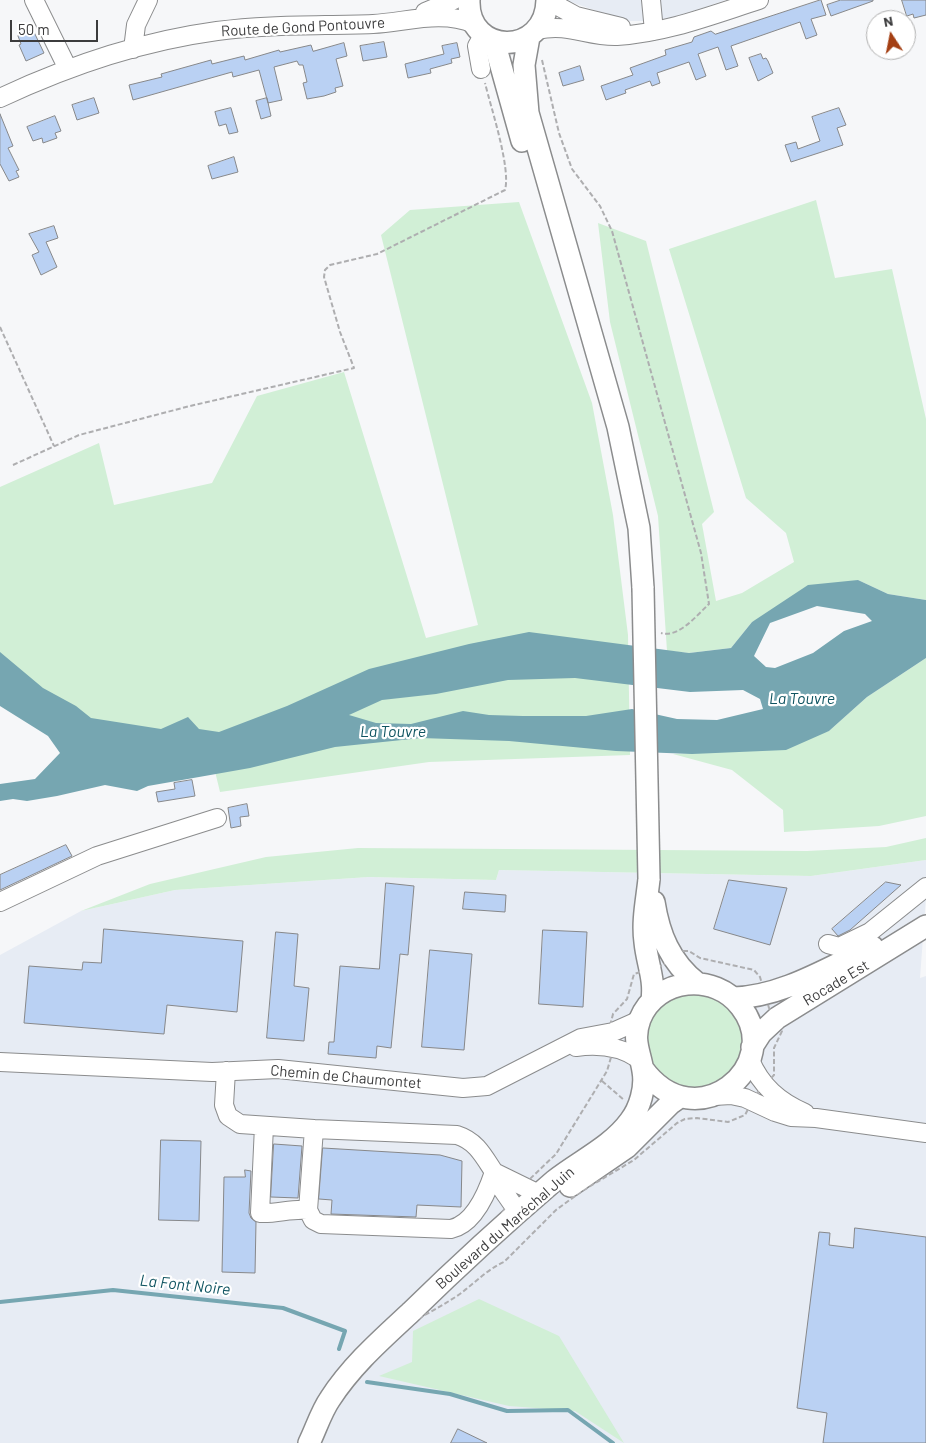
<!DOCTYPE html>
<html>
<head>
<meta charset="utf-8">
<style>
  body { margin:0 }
  #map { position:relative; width:926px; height:1443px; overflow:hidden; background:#f6f7f9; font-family:Barlow,sans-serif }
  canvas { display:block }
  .north { position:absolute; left:866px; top:10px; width:50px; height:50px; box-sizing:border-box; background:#fff; border:1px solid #b1b1b1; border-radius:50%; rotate:349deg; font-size:14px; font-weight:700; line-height:20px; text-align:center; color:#3c3c3d }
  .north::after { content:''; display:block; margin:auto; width:18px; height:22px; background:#a43f13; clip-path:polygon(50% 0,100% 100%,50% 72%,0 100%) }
  .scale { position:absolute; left:10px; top:20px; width:88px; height:22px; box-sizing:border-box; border:2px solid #3c3c3d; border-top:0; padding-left:6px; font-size:15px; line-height:18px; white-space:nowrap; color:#3c3c3d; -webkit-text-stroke:4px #fff; paint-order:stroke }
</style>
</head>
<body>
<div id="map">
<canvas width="926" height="1443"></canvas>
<div class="north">N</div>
<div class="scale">50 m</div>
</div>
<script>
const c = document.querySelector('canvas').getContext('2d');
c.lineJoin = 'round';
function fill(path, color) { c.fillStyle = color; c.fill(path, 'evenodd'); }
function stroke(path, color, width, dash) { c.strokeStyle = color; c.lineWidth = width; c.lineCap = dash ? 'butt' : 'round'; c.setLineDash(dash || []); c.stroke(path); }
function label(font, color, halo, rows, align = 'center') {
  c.font = font + ' Barlow,sans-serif'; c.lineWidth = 4.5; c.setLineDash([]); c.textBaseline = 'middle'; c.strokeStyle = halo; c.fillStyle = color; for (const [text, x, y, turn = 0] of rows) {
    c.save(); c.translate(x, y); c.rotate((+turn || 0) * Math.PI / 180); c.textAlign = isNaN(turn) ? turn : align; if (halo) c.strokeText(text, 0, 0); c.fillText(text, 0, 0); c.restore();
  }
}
fill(new Path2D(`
  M565,0H726L682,15L652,21H626Z
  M926,860V897L920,978L926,976V1443H0V955L81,911L175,890L369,877L496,880L499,870L811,876Z`), '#e7ecf4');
fill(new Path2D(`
  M816,200L835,278L892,269L926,419V600L888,594L858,580L752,622L731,648L689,653L667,651L658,516L610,322L598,223L646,241L714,512L702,524L716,601L742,593L794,562L786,533L746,498L669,249Z
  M519,202L592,403L613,515L628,635L630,755L429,762L220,792L213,763L0,691V487L99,443L114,505L212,483L257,396L344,372L426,638L478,625L381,235L410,210Z
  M926,658V816L879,826L784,832L783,810L732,770L673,754L713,752L829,731L867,697Z
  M926,838V860L811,876L499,870L496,880L369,877L175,890L81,911L150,884L266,857L358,848L807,851L886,847Z
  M647 1041a48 48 0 1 1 96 0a48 48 0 1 1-96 0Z
  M479,1299L559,1336L624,1443L575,1411L509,1406L379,1376L412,1362L413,1331Z`), '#d1efd6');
fill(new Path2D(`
  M858,580L888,594L926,600V658L867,697L829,731L786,750L692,754L616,751L509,741L421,738L335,747L250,768L148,786L137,791L105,785L57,796L27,801L13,799L0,801V784L35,779L60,753L48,736L0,706V652L43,688L76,706L91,718L161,729L188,717L199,729L219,732L287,706L369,669L469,644L529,632L689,653L731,648L752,622L808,585ZM817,606L865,614L872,621L844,631L813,653L775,668L766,667L754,656L770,623ZM575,678L690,692L743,690L760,699L763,709L717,720L677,719L632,709L586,716H523L489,715L463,711L411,724L376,723L349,715L382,700L436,694L508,680Z`), '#76a6b1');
stroke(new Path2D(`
  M0,1302L113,1290L283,1308L345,1331L339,1349
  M367,1382L450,1394L507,1411L568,1410L613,1443`), '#76a6b1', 4);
const building = new Path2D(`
  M821,0L826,15L811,19L817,35L806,39L800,22L731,46L738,66L726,70L718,47L698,54L706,76L696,80L689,62L657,73L660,83L652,86L650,81L625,90L626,93L606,100L601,86L633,75L630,68L666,55L665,50L692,42L694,37L711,31L715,34Z
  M841,0H873V1L831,16L827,5Z
  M902,0H926V15L914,18L913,14L907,16Z
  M33,30L44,53L26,61L19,45L21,44L18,36Z
  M384,42L387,57L363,61L360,46Z
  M344,43L347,56L336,59L343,86L335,88L336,92L324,96L307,99L303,83L307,82L303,65H299L297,61L274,67L282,100L268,103L259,70L233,77L232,72L133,100L129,85L162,77L161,74L211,60L212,64L244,56L245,60L279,50L280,52L311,45L313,51Z
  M457,43L460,57L451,59L452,63L430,69L431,73L408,78L405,64L444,54L442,46Z
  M761,54L763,59L766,58L768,61L773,73L758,81L749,58Z
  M580,66L584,80L563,86L559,73Z
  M94,98L99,113L77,120L72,105Z
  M267,98L271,116L261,119L256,101Z
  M231,108L238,132L229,134L226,124L219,126L215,112Z
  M839,108L846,125L837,128L843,145L791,162L785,145L796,142L798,149L820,141L812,117Z
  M0,114L13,146L8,148L19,170L16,171L19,177L9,181L0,164Z
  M55,116L61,131L55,133L57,138L43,143L42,138L33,141L27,127Z
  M234,157L238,172L212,179L208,166Z
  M54,226L58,238L46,242L57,267L41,275L32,255L39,252L29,234Z
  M192,780L195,796L158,802L156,792L175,789L174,783Z
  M247,804L249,816L240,817L241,826L231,828L228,808Z
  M66,845L72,856L0,890V875Z
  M729,880L787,888L770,945L714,929Z
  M886,882L901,885L850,930L838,936L832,929Z
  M386,883L414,886L408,955L400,954L391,1048L377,1046L376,1058L328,1054L329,1042H334L340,966L379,969Z
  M465,892L506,895L505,912L463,909Z
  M104,929L243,941L237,1012L167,1005L164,1034L24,1023L29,966L82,970L83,962L101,963Z
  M543,930L587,932L583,1007L539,1004Z
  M276,932L298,934L294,986L309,988L304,1041L267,1038Z
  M430,950L472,954L464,1050L422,1047Z
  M161,1140L201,1141L199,1221L159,1220Z
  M274,1144L302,1146L298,1198L271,1197Z
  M323,1148L440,1155L462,1161L461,1207L417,1205L416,1217L331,1214L332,1200L319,1199Z
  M245,1170L251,1171L249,1213L251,1218L256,1222L255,1273L222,1272L224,1177H245Z
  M855,1228L926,1237V1443H823L827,1413L797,1408L819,1232L830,1233L829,1245L853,1248Z
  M458,1429L487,1443H451Z`);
fill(building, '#bad1f3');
stroke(building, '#87888a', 1);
const minor = new Path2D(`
  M34,0L68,69
  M547,0L576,16L621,27
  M651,0L654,31
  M425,12L454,0
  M537,30C570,23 587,37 617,36C666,33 712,15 759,0
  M133,49L136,25L148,0
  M481,69L477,46L484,34
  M0,98C68,66 143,41 217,31C269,24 321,26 373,24C407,22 442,10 474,24
  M0,902L97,856L217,818
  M828,944L839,947L870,932L926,887
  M576,1047C598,1044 620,1046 639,1059
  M750,1060C761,1086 779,1102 805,1113
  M0,1062L212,1072L278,1069L463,1088L487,1086L581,1038L613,1032L640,1020
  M226,1071L224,1105L228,1116L240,1124L314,1129
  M714,1096L731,1095L745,1098L775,1112L791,1117L816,1118L926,1133
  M264,1126L260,1213C277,1214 292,1208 308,1210
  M314,1129L457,1135C476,1141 483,1155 494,1172C487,1193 474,1224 451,1229L321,1224L313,1220L308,1210Z
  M518,1212L502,1189L494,1172L539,1194`);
const major = new Path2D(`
  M469,0C467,56 546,57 547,0
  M529,37L524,65L528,113L618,427L639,528L643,588
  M494,41L522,141
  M649,879C647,899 642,921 645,942C647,963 655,979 652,1000
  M654,902C659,934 670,962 697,983
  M733,998C782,997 829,967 873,947
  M752,1047L761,1033L777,1018L926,926
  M570,1186L627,1147L670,1104L680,1097
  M309,1443C316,1429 321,1412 330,1399C352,1365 382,1339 411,1312C457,1267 505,1223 554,1181C579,1161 611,1147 630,1121C640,1108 646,1087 643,1071C640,1051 632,1041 640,1019C657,977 715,972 741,1007C786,1065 696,1141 643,1069`);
stroke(minor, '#8b8c8d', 20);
stroke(major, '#8b8c8d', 24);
stroke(new Path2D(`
  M542,60L559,133L572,169L600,206L612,231L701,553L709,604C696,616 679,638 661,633
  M0,327L54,446
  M13,465L79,435L190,406L354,368L340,332L324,277L325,270L330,265L377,254L505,190C511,168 491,108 485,83
  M683,951H689L700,958L754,970L760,977L769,1008L781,1025L782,1031L774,1048V1075L756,1094L745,1115L728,1122L697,1118L685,1119L677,1123L634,1160L582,1191L556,1210L504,1262C486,1270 473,1285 457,1296C434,1311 410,1323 386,1335L441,1274L497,1223L510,1198L556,1154L607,1071L614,1047L611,1022L613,1014L627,999L634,974L663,965Z
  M602,1081L623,1099`), '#aeaeb0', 2, [5, 2.5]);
stroke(minor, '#fff', 18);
stroke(major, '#fff', 21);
const majorBridge = new Path2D(`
  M643,588L649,879`);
stroke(majorBridge, '#8b8c8d', 24, []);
stroke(majorBridge, '#fff', 21);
label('15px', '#3c3c3d', '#fff', [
  ["Route de Gond Pontouvre",303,27,-3],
  ["Rocade Est",836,983,-31],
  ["Chemin de Chaumontet",346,1077,5],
  ["Boulevard du Maréchal Juin",505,1228,-41]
]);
label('italic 16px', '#0f5461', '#fff', [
  ["La Touvre",802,699],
  ["La Touvre",393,732],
  ["La Font Noire",185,1285,6]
]);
</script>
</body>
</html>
